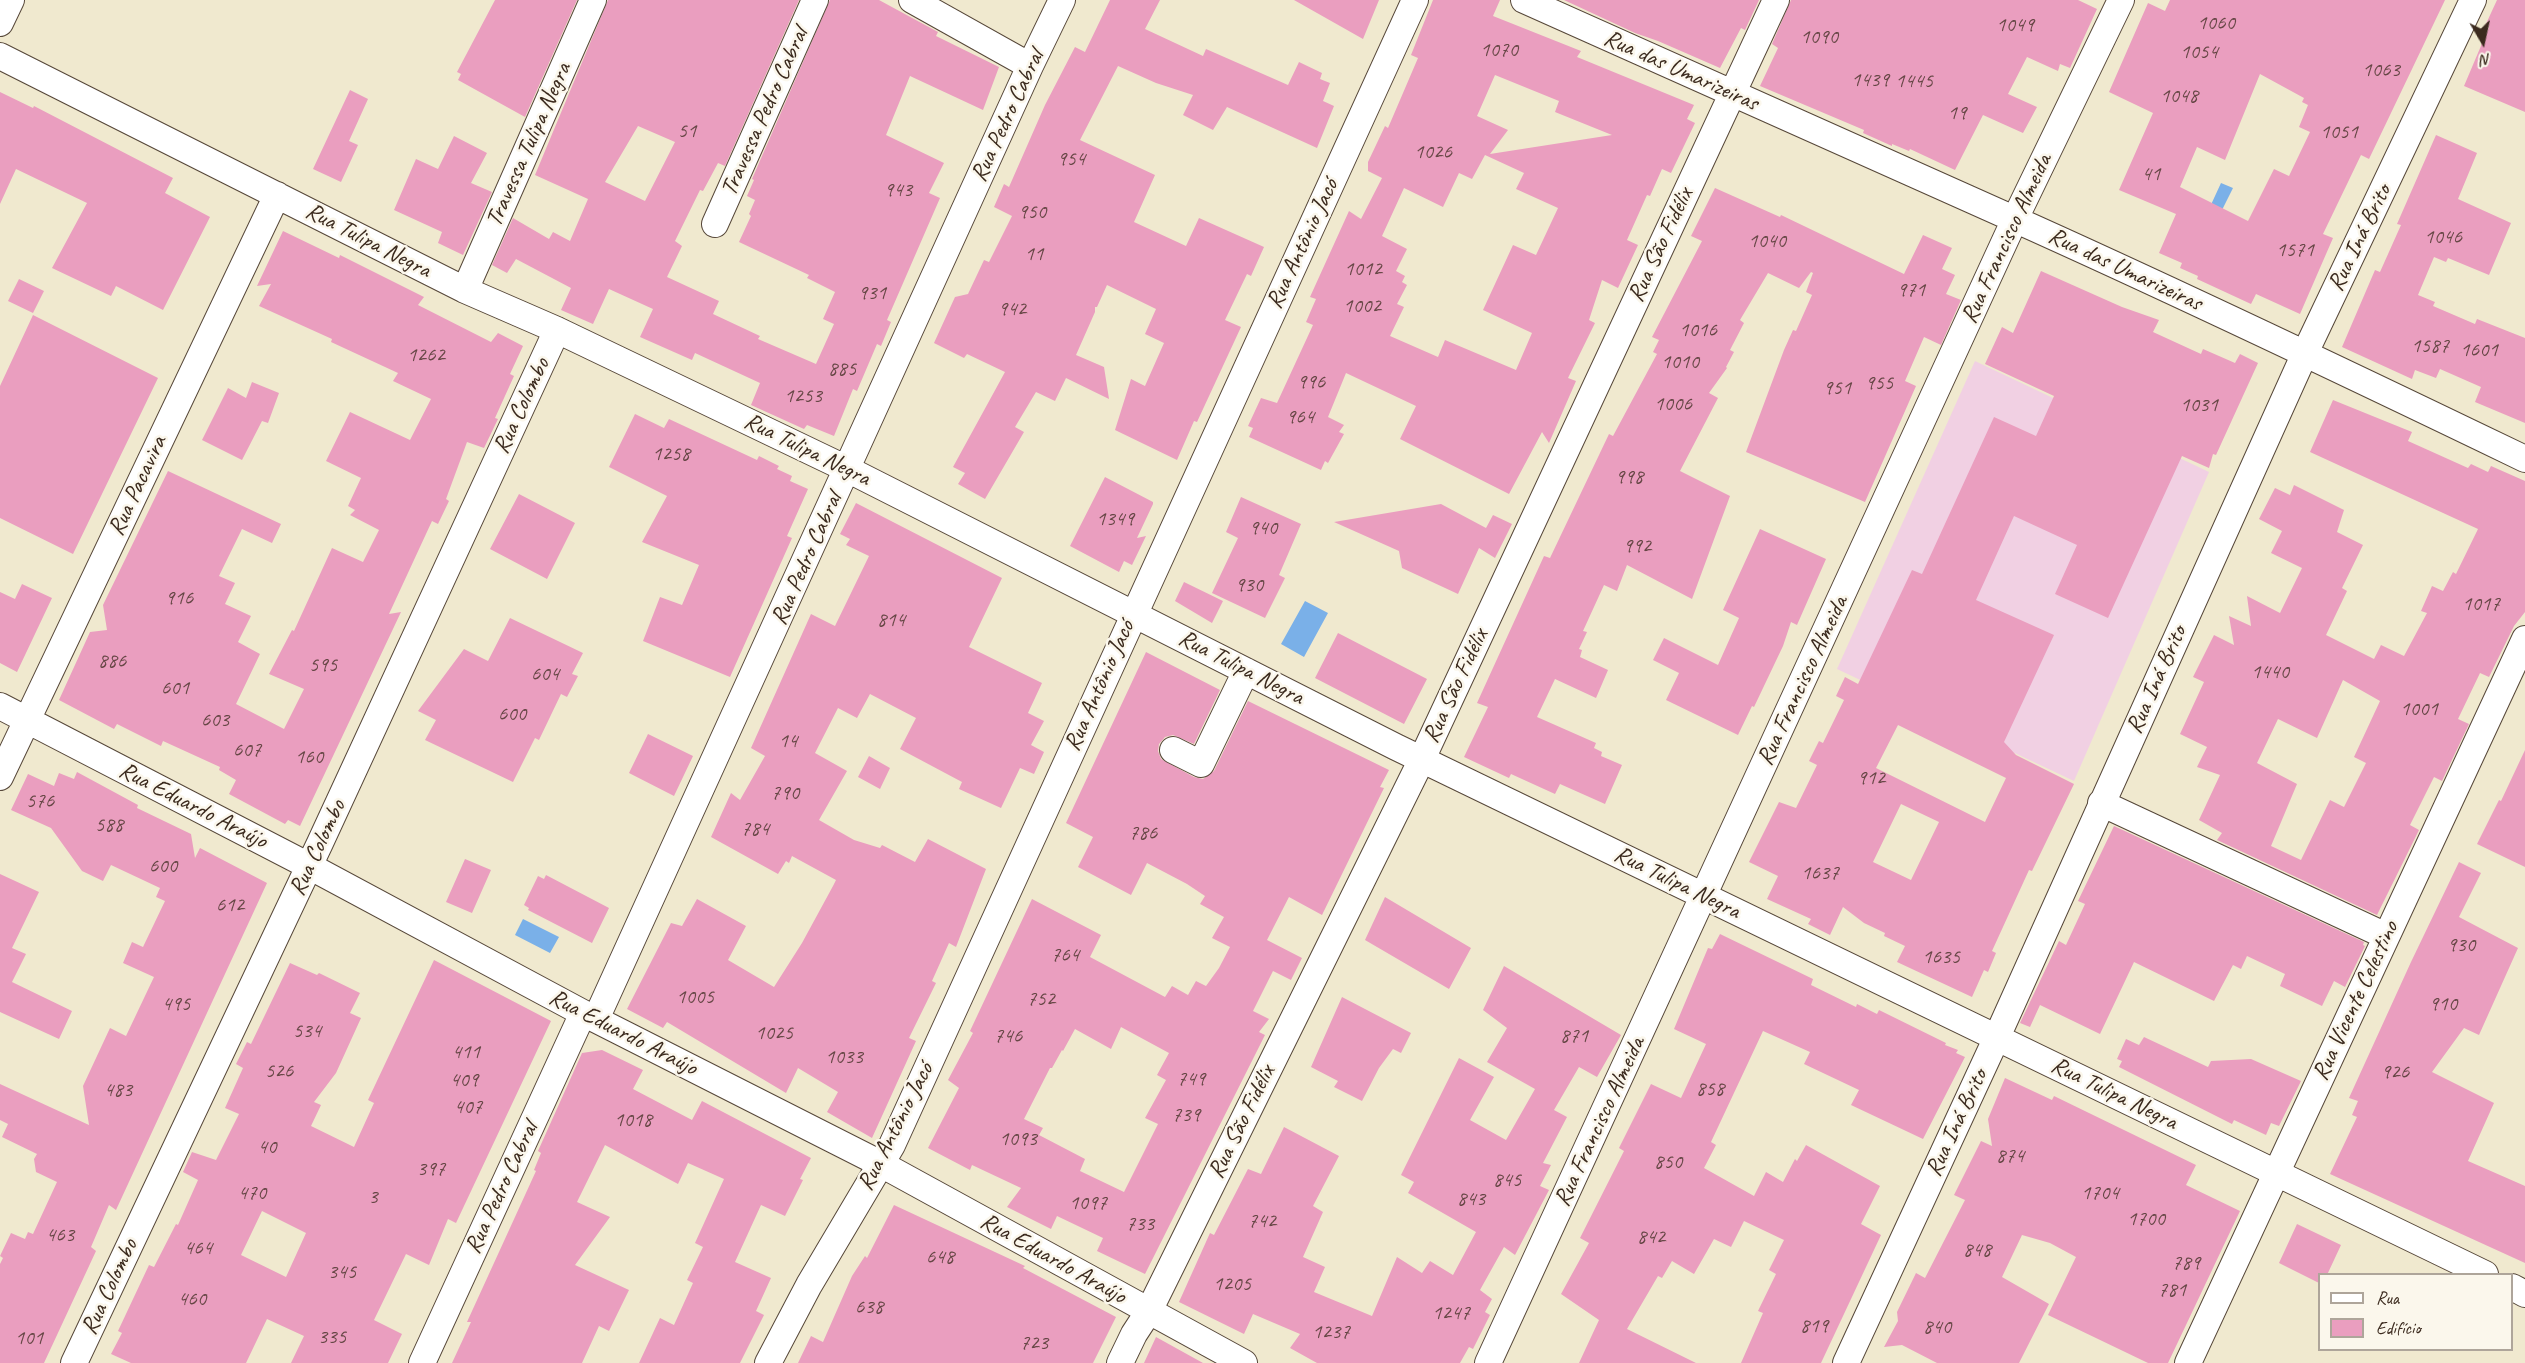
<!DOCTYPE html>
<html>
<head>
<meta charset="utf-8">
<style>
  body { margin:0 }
  #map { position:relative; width:2525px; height:1363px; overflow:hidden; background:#f0e9cf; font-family:Caveat,sans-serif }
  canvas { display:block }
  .legend { position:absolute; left:2318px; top:1273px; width:195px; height:78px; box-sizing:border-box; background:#fbf7ec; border:2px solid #aea59a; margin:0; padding:8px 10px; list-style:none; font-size:18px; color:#3b2a1e }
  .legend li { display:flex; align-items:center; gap:12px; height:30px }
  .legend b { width:30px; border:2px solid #aea59a }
  .north { position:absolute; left:2453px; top:12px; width:60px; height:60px; -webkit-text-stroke:4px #fbf7ec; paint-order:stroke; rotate:171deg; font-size:16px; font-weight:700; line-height:24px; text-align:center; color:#3b2a1e }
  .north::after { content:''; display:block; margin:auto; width:21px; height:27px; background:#3b2a1e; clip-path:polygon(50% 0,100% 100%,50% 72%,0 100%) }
</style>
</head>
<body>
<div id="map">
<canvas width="2525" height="1363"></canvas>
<ul class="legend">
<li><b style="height:8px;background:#fff"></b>Rua</li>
<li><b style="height:16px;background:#ea9ebf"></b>Edifício</li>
</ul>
<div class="north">N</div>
</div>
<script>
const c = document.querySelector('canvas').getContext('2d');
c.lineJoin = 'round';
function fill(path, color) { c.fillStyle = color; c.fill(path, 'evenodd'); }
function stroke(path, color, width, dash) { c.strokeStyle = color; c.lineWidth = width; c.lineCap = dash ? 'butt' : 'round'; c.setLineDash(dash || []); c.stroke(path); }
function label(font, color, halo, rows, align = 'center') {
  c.font = font + ' Caveat,sans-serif'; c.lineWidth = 5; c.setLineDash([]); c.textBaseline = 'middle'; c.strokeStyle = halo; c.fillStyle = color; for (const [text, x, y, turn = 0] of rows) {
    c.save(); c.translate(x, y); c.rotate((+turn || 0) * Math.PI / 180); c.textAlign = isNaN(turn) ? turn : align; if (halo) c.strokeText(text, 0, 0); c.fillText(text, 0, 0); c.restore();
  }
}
fill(new Path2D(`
  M1975,361L2209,472L2074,781L1837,669Z`), '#f1d0e3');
fill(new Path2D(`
  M2221,183L2233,188L2220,214L2209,209Z
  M1305,601L1328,613L1304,657L1281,644Z
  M523,919L559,937L550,953L515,935Z`), '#7ab0e8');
fill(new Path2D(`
  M495,0H577L525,117L458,80L461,74L457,72Z
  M608,0H799L725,166L718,163L703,191L700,190L675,241L682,246L667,277L719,301L713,314L760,336L758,339L816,364L834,324L823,319L835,292L807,278L809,275L739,242L751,216L749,214L755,200L747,196L754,180L752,179L830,0H879L938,32L936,36L999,67L983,110L910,76L886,135L944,163L929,193L940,198L887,320L891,322L881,346L877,344L857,391L853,389L834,436L807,425L804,429L751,405L760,383L695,353L692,360L640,337L653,309L609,289L593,324L561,310L571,288L516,259L507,273L492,265L513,218L549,239L553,232L570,241L588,199L535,175ZM638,126L675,142L645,201L605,182Z
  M1110,0H1160L1145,29L1203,56L1206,49L1288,85L1299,62L1322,73L1320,79L1330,83L1323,101L1334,106L1317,148L1227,107L1213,130L1183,115L1193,95L1156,83L1118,66L1080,140L1155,175L1134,222L1186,246L1199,218L1264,247L1251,276L1247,274L1225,320L1241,327L1197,422L1194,421L1177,460L1115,430L1131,379L1145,386L1164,343L1145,334L1156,309L1107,285L1097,307H1095V312L1076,355L1104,367L1109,399L1066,378L1055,401L1036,392L1015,427L1024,432L985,499L958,484L965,473L953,467L1005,372L967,354L964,358L934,343L955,297L968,294L984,260L989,262L1012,216L994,207L1004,184L1009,187L1045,105L1075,47L1085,52Z
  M1294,0H1379L1363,39Z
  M1433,0H1500L1493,16L1581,51L1577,57L1694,105L1687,119L1695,123L1671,173L1662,169L1650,196L1647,195L1627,240L1638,245L1618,288L1602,280L1589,320L1595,323L1568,378L1576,381L1549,443L1542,432L1509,494L1400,439L1416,406L1346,373L1328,417L1344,425L1339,432L1344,434L1328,463L1325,461L1321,470L1249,437L1253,428L1248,426L1261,398L1277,403L1313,325L1306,322L1316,299L1310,297L1349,211L1361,219L1382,178L1368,171V162L1385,126L1388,128L1418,58L1411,55ZM1495,75L1559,101L1555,112L1612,135L1490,154L1508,130L1477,116ZM1485,155L1524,173L1516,189L1558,208L1536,255L1513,245L1483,310L1532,333L1516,370L1445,340L1438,357L1390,336L1404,307L1397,304L1407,285L1402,282L1405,276L1396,271L1407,249L1382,236L1404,188L1443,207L1459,173L1472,179Z
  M1564,0H1759L1745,30L1741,28L1720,68L1658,41L1635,33Z
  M1791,0H2078L2097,9L2070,68L2060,64L2058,71L2027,57L2008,94L2037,107L2023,133L1983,115L1955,170L1910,149L1909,151L1892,144V146L1863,133L1864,130L1760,86L1778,48L1772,44Z
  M2170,0H2445L2369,159L2361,155L2323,234L2333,238L2300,314L2256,294L2251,304L2197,279L2198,276L2180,268L2182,263L2159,253L2176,214L2119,190L2153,113L2109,92L2148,3L2165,11ZM2260,74L2304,98L2302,102L2308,105L2299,127L2310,132L2289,176L2274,169L2248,221L2180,187L2197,147L2225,160Z
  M2497,0H2525V112L2464,86L2489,27L2485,26Z
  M350,90L368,99L349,141L358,145L341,182L313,169Z
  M0,92L33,108L34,106L173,178L165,193L210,217L163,310L116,286L111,296L52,268L87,203L16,169L0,204Z
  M2436,135L2477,153L2458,199L2511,223L2489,275L2448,258L2446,262L2434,257L2418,295L2435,302L2433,306L2475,324L2477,319L2525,338V423L2475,402L2481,387L2440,369L2436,378L2415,370L2412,379L2342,347L2375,270L2380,272L2401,225L2397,224Z
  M454,136L487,153L471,183L492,192L463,255L438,243L442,232L394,210L416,159L438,169Z
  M1715,188L1780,217L1781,215L1904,274L1923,235L1952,248L1942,269L1955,275L1946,294L1961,300L1941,345L1924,337L1905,381L1916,386L1865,502L1746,452L1784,350L1793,330L1796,331L1812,295L1806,292L1813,273L1811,272L1799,288L1768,273L1740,320L1744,323L1730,350L1734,352L1726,367L1727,368L1709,393L1718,398L1680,471L1730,496L1692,599L1627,565L1617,591L1604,585L1583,631L1587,632L1579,649L1582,650L1580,657L1608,670L1596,698L1555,679L1537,717L1596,743L1594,748L1602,752L1601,756L1622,765L1605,804L1560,784L1555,794L1511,774L1509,778L1464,757L1488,707L1477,703L1544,556L1550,558L1609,434L1613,436L1657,354L1653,352L1659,340L1652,337L1702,241L1691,236Z
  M283,231L339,258L340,255L424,297L418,305L491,342L498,333L523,346L510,374L514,376L495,418L498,419L484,448L467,442L446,499L449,501L438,524L432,521L389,614L401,612L300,826L288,820L285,824L229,794L236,780L219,770L220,767L163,741L161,746L117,724L114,729L59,700L90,632L107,630L103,605L168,471L281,524L272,543L242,529L219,576L235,583L225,604L251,616L238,642L260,654L236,704L284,729L304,689L269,674L292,630L294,631L332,548L363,562L379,530L350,515L355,510L348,506L361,478L326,461L350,412L410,440L431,399L393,381L398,373L331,342L332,339L259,306L271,284L257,286Z
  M2041,271L2122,307L2159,320L2153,332L2201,354L2203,349L2235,363L2240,354L2258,363L2216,455L2213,454L2209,468L2182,456L2108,618L2055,594L2077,545L2014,516L1976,600L2054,635L2004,742L2016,755L2074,784L2032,871L2029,870L1992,951L1996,953L1988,972L1984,970L1972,997L1897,962L1905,946L1884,936L1885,933L1864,923L1843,907L1830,935L1808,924L1811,919L1767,899L1778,876L1749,862L1779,802L1796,808L1817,765L1809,761L1819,741L1823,743L1844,700L1836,696L1845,677L1858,684L1912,570L1922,574L1994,417L2036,436L2054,396L1985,364L2002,327L2013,333ZM1898,725L2006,778L1985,822L1876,768ZM1901,804L1939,822L1911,880L1873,862Z
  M19,279L44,291L33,313L8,301Z
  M33,315L158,378L73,554L0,518V386Z
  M252,382L279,393L268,423L262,421L242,460L202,440L228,388L246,398Z
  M2333,400L2412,432L2408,441L2468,468L2471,464L2488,472L2491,466L2525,481V612L2514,626L2489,677L2480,673L2458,719L2469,724L2442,781L2434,777L2410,825L2419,830L2377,915L2217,840L2222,833L2199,820L2220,775L2197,767L2207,747L2180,734L2204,682L2193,677L2214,635L2234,645L2229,616L2251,626L2247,596L2280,613L2302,568L2271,553L2282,531L2259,519L2275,488L2290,495L2294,485L2344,510L2337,532L2363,545L2342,588L2347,591L2326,635L2374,659L2381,645L2404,656L2427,613L2421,611L2432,586L2443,591L2453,572L2456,574L2478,529L2310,452ZM2343,680L2380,701L2354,757L2366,763L2344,807L2330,800L2301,860L2271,846L2297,784L2257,763L2278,719L2317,738Z
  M635,414L664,428L669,419L757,460L759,456L779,466L777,469L792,476L790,481L808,489L787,536L792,538L730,677L643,641L660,597L682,605L699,565L642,542L667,496L609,467Z
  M1105,477L1153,502V504L1137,538L1146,536L1132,565L1124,561L1119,572L1070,546Z
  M519,494L575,523L547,579L490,549Z
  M1241,497L1301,524L1279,575L1285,578L1265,618L1212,593L1238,538L1226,532Z
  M856,503L1002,578L969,647L1042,683L1028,713L1044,721L1031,745L1044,752L1034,774L1020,768L1001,808L959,789L962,782L900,749L916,718L870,694L857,718L838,708L815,753L847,771L819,820L854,840L880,848L882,845L915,862L928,839L986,869L956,947L949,943L932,981L936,983L909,1038L916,1041L872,1138L827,1112L838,1092L798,1068L786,1093L667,1022L663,1028L627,1009L671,923L682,926L697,899L746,926L728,960L774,987L802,943L833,886L836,880L792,856L789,863L786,861L778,874L711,837L731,793L740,800L765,756L751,748L811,614L835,626L869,556L846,545L850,539L840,534Z
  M1441,504L1486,528L1493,515L1512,524L1495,558L1479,548L1458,594L1402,568L1399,551L1334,522Z
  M1760,529L1826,559L1797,625L1791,622L1783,646L1754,707L1752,706L1738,735L1666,700L1679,673L1653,660L1664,638L1718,665L1739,618L1723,610Z
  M1184,582L1223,601L1212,623L1175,601Z
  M22,584L52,598L17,672L0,663V592L15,599Z
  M510,618L583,653L572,674L578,676L567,697L561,694L539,740L535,738L513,782L425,740L436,720L418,711L464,649L488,661Z
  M1338,633L1427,679L1404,724L1315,678Z
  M1146,652L1220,690L1194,744L1173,735L1165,737L1159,744L1158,751L1161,759L1194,777L1203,779L1214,771L1248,701L1389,770L1380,787L1384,788L1322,915L1289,897L1267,940L1302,958L1291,980L1273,971L1253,1011L1269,1019L1259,1032L1265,1035L1145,1274L1097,1251L1103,1238L1057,1216L1051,1229L1007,1207L1021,1188L972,1165L970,1170L928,1148L959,1088L948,1080L973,1033L970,1031L1032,899L1101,935L1090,957L1165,997L1172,986L1188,995L1196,981L1206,986L1219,968L1230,947L1212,938L1224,917L1200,904L1205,896L1187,884L1147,863L1131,895L1078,867L1093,837L1066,823ZM1121,1027L1169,1053L1157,1075L1166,1080L1145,1118L1158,1124L1124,1192L1080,1171L1085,1159L1039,1135L1043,1128L1024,1119L1050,1068H1052L1062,1050L1063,1051L1075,1029L1111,1049Z
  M648,734L693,756L674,796L629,773Z
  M2525,750V867L2477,844L2499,800L2501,801Z
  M869,756L890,768L880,789L858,777Z
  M77,772L138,805L137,808L191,834L195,858L200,848L267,883L116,1210L109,1205L91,1247L96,1251L44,1363H0V1264L3,1258L0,1256L11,1233L25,1239L28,1232L33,1234L57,1182L36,1172L34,1159L37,1154L2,1137L8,1124L0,1120V1084L89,1125L83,1086L110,1028L126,1036L154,977L123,963L132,942L143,947L165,901L156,897L160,888L111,865L103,881L82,871L51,828L11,810L28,774L54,786L59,773L74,779Z
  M2114,826L2364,942L2363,945L2365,946L2345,987L2334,981L2322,1006L2280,986L2285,974L2247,956L2241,969L2233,965L2214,1001L2134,962L2100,1034L2040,1005L2030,1027L2020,1023L2059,941L2066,945L2085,904L2078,901Z
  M465,859L491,870L472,913L446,902Z
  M2459,862L2481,873L2459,917L2518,948L2479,1035L2464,1028L2432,1072L2494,1103L2468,1161L2525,1186V1263L2330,1174L2357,1117L2352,1115L2358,1101L2349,1098L2411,962Z
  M0,874L39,892L12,948L26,954L12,982L72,1011L59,1039L0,1012Z
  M546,875L609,908L592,943L528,910L529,908L524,905L538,876L544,879Z
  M1385,897L1471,948L1449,989L1365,940Z
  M1720,934L1813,979L1811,985L1856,1007L1857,1004L1877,1014L1879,1010L1946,1043L1945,1045L1958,1050L1956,1053L1965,1057L1923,1139L1851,1105L1859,1090L1804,1064L1810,1052L1763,1031L1711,1142L1716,1145L1704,1168L1754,1196L1766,1172L1783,1182L1795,1159L1797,1161L1806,1145L1880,1186L1861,1224L1881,1235L1821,1363H1741L1763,1313L1758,1311L1776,1274L1769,1270L1784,1240L1744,1221L1731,1247L1714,1239L1694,1274L1672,1261L1662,1278L1658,1276L1627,1329L1696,1363H1579L1599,1320L1561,1294L1589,1243L1580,1238L1624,1151L1619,1148L1651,1084L1681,1098L1706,1044L1674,1029L1708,948L1712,949Z
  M434,960L551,1021L456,1223L448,1219L429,1265L406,1254L374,1320L402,1334L388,1363H291L304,1336L267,1319L246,1363H131L111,1354L122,1333L118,1331L149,1265L154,1267L176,1224L178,1225L198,1180L183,1172L192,1152L216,1160L239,1114L225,1108L243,1068L236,1064L247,1042L251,1044L290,963L317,975L319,973L360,993L350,1013L361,1018L336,1073L314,1102L321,1105L311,1126L354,1147L374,1103L368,1100ZM262,1211L306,1233L286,1277L241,1255Z
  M1504,966L1621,1035L1597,1077L1579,1067L1554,1110L1567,1117L1543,1163L1551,1165L1540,1186L1549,1190L1515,1255L1504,1247L1480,1290L1492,1299L1485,1312L1490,1315L1473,1349L1469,1347L1460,1363H1317L1290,1348L1300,1334L1253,1314L1244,1334L1179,1302L1210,1233L1214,1235L1248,1169L1261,1174L1284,1127L1339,1156L1313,1206L1323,1212L1303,1257L1325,1267L1314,1292L1372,1316L1397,1257L1422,1273L1430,1261L1453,1275L1476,1232L1408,1193L1414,1182L1401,1175L1459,1058L1494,1077L1470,1120L1506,1140L1535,1089L1487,1062L1507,1028L1483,1010Z
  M1342,997L1411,1033L1401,1053L1393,1049L1379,1068L1362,1101L1334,1087L1338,1081L1311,1067Z
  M2144,1037L2208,1067L2211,1061L2251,1059L2301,1081L2279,1126L2271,1123L2266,1135L2234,1120L2232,1124L2119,1067L2122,1061L2117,1059L2126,1039L2139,1045Z
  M602,1050L643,1070L633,1089L692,1120L702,1101L811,1158L800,1179L803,1180L785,1216L761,1205L735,1262L771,1278L756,1311L764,1315L740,1363H639L660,1318L674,1325L693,1283L687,1280L703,1247L695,1243L724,1179L688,1163L678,1184L605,1145L577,1202L610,1217L575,1265L629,1290L609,1331L599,1326L582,1363H452L471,1322H467L536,1171L534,1170L541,1153L538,1151L582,1053Z
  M2005,1078L2052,1100L2054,1096L2196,1165L2186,1185L2240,1211L2168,1363H2148L2048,1315L2076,1257L2050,1243L2022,1235L2002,1277L2049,1304L2019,1363H1937L1902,1345L1884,1347L1898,1321L1897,1312L1916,1273L1925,1278L1965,1200L1954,1195L1981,1141L1992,1146L1988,1119Z
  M894,1205L1025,1266L1023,1268L1116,1317L1093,1363H798L811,1336L823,1342L852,1276L865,1256L867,1258Z
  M2297,1224L2341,1245L2327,1275H2319V1283L2279,1263Z
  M1156,1337L1203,1363H1144Z`), '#ea9ebf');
const minor = new Path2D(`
  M912,0L1030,66
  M1524,0C1687,74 1851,145 2014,219C2186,296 2355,377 2525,459
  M0,23L11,0
  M0,56L465,290L557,330L847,469L1396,747L2485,1274
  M715,224L815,0
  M465,290L593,0
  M0,706L309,866L583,1013L881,1164L1244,1363
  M1173,750L1201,764L1246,671
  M0,777L277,195
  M2101,803L2386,936
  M596,1019L1030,66L1062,0
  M2512,1287L2525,1294
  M74,1363L320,843L557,330
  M422,1363L583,1013
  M768,1363L809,1285L892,1145L1415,0
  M1120,1363L1134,1334L1149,1311L1422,759L1776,0
  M1488,1363L2015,219L2121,0
  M1846,1363L1997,1037L2305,353L2473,0
  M2188,1363L2525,639`);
stroke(minor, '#564739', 28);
stroke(minor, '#fff', 26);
label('21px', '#674746', null, [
  ["1060",2216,23],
  ["1049",2015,25],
  ["1090",1819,37],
  ["1070",1499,50],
  ["1054",2199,52],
  ["1063",2381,70],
  ["1439",1870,80],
  ["1445",1914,81],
  ["1048",2179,96],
  ["19",1957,113],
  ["51",687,131],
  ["1051",2339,132],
  ["1026",1433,152],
  ["954",1071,159],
  ["41",2151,174],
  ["943",898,190],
  ["950",1032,212],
  ["1046",2443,237],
  ["1040",1767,241],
  ["1571",2295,250],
  ["11",1034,254],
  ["1012",1363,269],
  ["971",1911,290],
  ["931",872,293],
  ["1002",1362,306],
  ["942",1012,309],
  ["1016",1698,330],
  ["1587",2430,346],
  ["1601",2479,350],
  ["1262",426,355],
  ["1010",1680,362],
  ["885",842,369],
  ["996",1311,382],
  ["955",1879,383],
  ["951",1837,388],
  ["1253",803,396],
  ["1006",1673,404],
  ["1031",2199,405],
  ["964",1300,417],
  ["1258",671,454],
  ["998",1629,477],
  ["1349",1115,519],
  ["940",1263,528],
  ["992",1637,546],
  ["930",1249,585],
  ["916",179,598],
  ["1017",2481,604],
  ["814",891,620],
  ["886",112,661],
  ["595",323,665],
  ["1440",2270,672],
  ["604",545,674],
  ["601",175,688],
  ["1001",2419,709],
  ["600",512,714],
  ["603",215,720],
  ["14",788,741],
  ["607",247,750],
  ["160",309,757],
  ["912",1871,778],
  ["790",785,793],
  ["576",40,801],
  ["588",109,825],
  ["784",755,829],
  ["786",1143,833],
  ["600",163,866],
  ["1637",1820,873],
  ["612",230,905],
  ["930",2461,945],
  ["764",1065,955],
  ["1635",1941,957],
  ["1005",695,997],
  ["752",1041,999],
  ["495",176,1004],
  ["910",2443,1004],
  ["534",307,1031],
  ["1025",774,1033],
  ["746",1008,1036],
  ["871",1574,1036],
  ["411",466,1052],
  ["1033",844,1057],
  ["526",279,1071],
  ["926",2395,1072],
  ["749",1191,1079],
  ["409",464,1080],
  ["858",1710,1089],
  ["483",118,1090],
  ["407",468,1107],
  ["739",1186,1115],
  ["1018",633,1120],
  ["1093",1018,1139],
  ["40",267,1147],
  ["874",2010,1156],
  ["850",1668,1162],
  ["397",431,1169],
  ["845",1507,1180],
  ["470",252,1193],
  ["1704",2100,1193],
  ["3",373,1197],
  ["843",1471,1199],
  ["1097",1088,1203],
  ["1700",2146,1219],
  ["742",1262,1221],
  ["733",1140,1224],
  ["463",60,1235],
  ["842",1651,1237],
  ["464",198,1248],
  ["848",1977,1250],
  ["648",940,1257],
  ["789",2186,1263],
  ["345",342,1272],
  ["1205",1232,1284],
  ["781",2172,1290],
  ["460",192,1299],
  ["638",869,1307],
  ["1247",1451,1313],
  ["819",1814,1326],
  ["840",1937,1327],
  ["1237",1331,1332],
  ["335",332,1337],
  ["101",29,1338],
  ["723",1034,1343]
]);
label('24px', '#3b2a1e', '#fbf7ec', [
  ["Rua das Umarizeiras",1681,71,24],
  ["Travessa Pedro Cabral",765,112,-66],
  ["Rua Pedro Cabral",1008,116,-65],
  ["Travessa Tulipa Negra",529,145,-66],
  ["Rua Iná Brito",2360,238,-64],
  ["Rua Francisco Almeida",2007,239,-65],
  ["Rua Tulipa Negra",368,241,27],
  ["Rua Antônio Jacó",1303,244,-65],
  ["Rua São Fidélix",1661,245,-65],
  ["Rua das Umarizeiras",2125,270,25],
  ["Rua Colombo",522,406,-65],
  ["Rua Tulipa Negra",807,450,26],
  ["Rua Pacavira",138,486,-65],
  ["Rua Pedro Cabral",807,559,-66],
  ["Rua Tulipa Negra",1241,668,27],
  ["Rua Iná Brito",2157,680,-66],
  ["Rua Francisco Almeida",1803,681,-65],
  ["Rua Antônio Jacó",1100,686,-66],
  ["Rua São Fidélix",1456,686,-65],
  ["Rua Eduardo Araújo",193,806,27],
  ["Rua Colombo",318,848,-65],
  ["Rua Tulipa Negra",1677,883,26],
  ["Rua Vicente Celestino",2356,1001,-65],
  ["Rua Eduardo Araújo",623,1033,27],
  ["Rua Tulipa Negra",2114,1094,26],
  ["Rua São Fidélix",1242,1122,-64],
  ["Rua Francisco Almeida",1600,1122,-65],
  ["Rua Iná Brito",1957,1123,-65],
  ["Rua Antônio Jacó",896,1127,-63],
  ["Rua Pedro Cabral",502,1188,-65],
  ["Rua Eduardo Araújo",1053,1259,29],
  ["Rua Colombo",110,1287,-65]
]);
</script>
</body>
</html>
